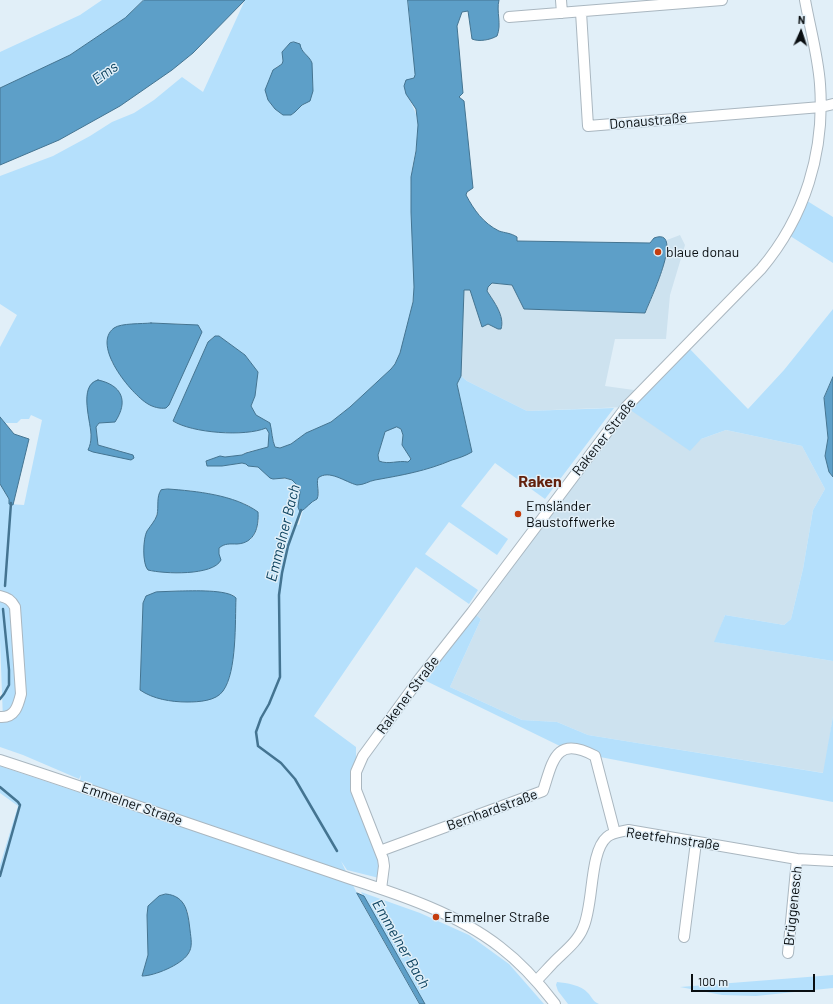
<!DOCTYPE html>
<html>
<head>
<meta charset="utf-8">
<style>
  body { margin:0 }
  #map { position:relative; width:833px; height:1004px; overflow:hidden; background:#e1eff8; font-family:Barlow,sans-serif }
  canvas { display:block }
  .north { position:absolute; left:781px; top:12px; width:40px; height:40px; -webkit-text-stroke:3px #e1eff8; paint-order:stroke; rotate:3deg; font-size:11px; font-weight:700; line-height:16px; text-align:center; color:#090e11 }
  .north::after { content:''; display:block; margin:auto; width:14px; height:18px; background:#090e11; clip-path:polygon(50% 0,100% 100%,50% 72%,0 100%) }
  .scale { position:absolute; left:691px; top:974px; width:124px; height:18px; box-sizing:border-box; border:2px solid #090e11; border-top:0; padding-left:5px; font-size:12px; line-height:14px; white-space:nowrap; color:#090e11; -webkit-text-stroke:3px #e1eff8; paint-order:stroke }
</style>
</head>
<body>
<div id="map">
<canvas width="833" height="1004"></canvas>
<div class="north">N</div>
<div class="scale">100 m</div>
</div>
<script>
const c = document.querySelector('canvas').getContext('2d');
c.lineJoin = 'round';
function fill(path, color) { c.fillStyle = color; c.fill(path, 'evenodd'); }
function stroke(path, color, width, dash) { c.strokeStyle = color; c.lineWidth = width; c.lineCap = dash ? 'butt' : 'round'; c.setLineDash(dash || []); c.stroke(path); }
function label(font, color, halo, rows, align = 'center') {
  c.font = font + ' Barlow,sans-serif'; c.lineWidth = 3; c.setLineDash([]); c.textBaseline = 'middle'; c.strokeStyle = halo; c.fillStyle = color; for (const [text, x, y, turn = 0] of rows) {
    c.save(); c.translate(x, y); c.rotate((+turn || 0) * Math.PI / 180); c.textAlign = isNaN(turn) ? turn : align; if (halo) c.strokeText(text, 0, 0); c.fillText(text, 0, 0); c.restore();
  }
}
fill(new Path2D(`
  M680,235L685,245L670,295L666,339H615L605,386L641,391L701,439L726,430L802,446L825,489L813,510L803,569L791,619L784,625L725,615L715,642L833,661V716L824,773L588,735L557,722L522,720L450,687L481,619L472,612L625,407L527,411L467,381L461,376L464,290H470L482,326L488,324L498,329L496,306L487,291L488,287L492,283L512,285L668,252L667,240Z`), '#cde2ef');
fill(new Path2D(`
  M102,0H144L125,18L70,55L0,88V52L80,15Z
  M245,0H408L415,75L414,78L411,79L404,86C408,101 417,109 418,125C419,143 412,161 411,179C410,215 416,252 414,288C413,304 409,320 405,336C402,348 399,359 391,369L350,407L331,422L306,433L291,444L280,448L275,447L274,445L270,423L255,415L251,406L255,396L258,372L245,355L219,336L213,337L208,342L173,421C191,433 246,437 266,428L269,433V447L246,452L242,455L225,457L220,456L206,461L207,466H222L242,463L246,464L248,466L258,467L273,479C285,478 299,478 299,493C299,500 297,505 300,512L297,524L299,525L303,510L319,494L317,483L318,478C329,470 346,481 357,485C363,485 369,481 375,480C403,475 425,471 452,460C459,458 465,456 472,452L457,384L461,376L467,381L527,411L614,408L545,499L495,463L461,506L508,539L497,555L449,522L425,554L478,590L469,604L416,567L314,716L356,747V790L380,851L383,879L347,870L341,861C364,910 393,957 420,1004H0V865L18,806L0,793V766L78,792L81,775L79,779L23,755L0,747V720H3L0,640V485L9,499V504L24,505L42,420L31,415L29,419H21L17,423H5L0,417V347L17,315L0,304V176L53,156L90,136L112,122L134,113L154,100L182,77L203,92ZM294,42L310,59L313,85L305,104C293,108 299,116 283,115L276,67L282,64L283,61C281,53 286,44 294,42ZM151,323L189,324L138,397L123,378L111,361ZM121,395L122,407L102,423H99L96,427L98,445L126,452L89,449L91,437L90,428ZM187,490C201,492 240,499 251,507C254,509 257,516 259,520C254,555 233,535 219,548V554L201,571L171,573L148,570L146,567L144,560L147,531L154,522L158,509ZM180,591L208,592L234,595L199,701L165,700L140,690L143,603L156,593ZM188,911L191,947L188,955L142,976L148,955L147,915Z
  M804,199L833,217V263L787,234Z
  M833,309V377L824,398L828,438L825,456L829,472L833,477V661L714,642L725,615L784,625L791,619L803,569L813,510L825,489L802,446L726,430L701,439L690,451L626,407L686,345L748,409L784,370Z
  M397,427L401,429L403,435L402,445L411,459L408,462C398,460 389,465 379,461L378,455L385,432Z
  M472,612L481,619L450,687L522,720L557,722L588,735L823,773L833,716V802L595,756L564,748L420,678Z
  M361,892L420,913L469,935L509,964L544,1004H425Z
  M833,975V988L756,996L722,995L680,987Z
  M557,982C567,983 581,985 588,993C592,997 593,1002 599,1004H568L558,991L556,985Z`), '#b5e0fc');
const water = new Path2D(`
  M144,0H245L193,53L172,70L120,106L59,140L0,165V88L70,55L125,18Z
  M408,0H499C496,12 502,24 497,36C490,40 479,42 472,39L468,11L462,12L457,26L463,93L459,97L464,101L473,188L467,192L466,195C474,210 483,223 499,231C505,233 511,233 517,237V241L650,243L654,238C686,226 649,302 645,313L524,309L512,285L492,283L488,287L487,291C494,302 505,316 501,329H498L488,324L482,327L470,290H464L461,376L457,384L472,452C465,456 459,458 452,460C426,471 403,475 375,480C369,481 364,485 357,485C345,482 329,469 318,478C316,485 320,492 317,499C310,502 307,508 300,512L298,507L300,492L297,485L292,480L285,478L273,479L270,478L258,467L248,466L246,464L242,463L222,466H207L206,461L220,456L225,457L242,455L246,453L268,447L269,433L266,428C245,437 192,433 173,421L208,342L215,336H219L245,355L258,372L255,396L251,406L256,415L270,423C272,431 272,440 275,447L280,448L291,444L306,433L331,422L350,407L391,369L395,364L400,353L413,302L414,287L411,212V177L416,151L418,125L416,109L406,94L404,86L406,80L414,78L415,75ZM397,427L401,429L403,435L402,445L411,459L408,462C398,460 389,465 379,461L378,455L385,432Z
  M294,42L300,44C301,53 309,55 312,63L313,91L310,101L302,105L295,112L291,115H283L275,109L268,100L265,90L273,70L282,64L283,61L282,52L290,43Z
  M151,323L198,325L202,332L169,405L166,408C160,409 153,407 148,404C131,394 91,345 114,328C121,323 142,324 151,323Z
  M833,377V477L829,472L825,456L828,438L824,398Z
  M98,380C122,385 129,401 115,422L99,423L96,427L98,445L133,455L134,458L131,460L93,452L88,450C90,446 91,441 91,437C92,424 77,385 98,380Z
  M0,417L14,434L29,439L13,505L9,504V499L0,484Z
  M168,489C196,491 235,495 258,512C259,527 255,543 237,544C230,544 225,543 219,548V554L221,560C213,576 164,574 148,570C142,564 143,538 147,531C151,525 155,521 157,515C159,506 156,497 161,490Z
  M180,591C192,591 228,589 236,598C235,621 237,672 223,691C216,701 199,702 187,702C171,702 153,699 140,690L143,603L146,596L156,592Z
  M357,893L364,896L425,1004H420Z
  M166,894C187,896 188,914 190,930C191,939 193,947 188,954C181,965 154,976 142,976L148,955L147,915L148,906L159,896Z`);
fill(water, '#5d9fc8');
stroke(water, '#447491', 1);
stroke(new Path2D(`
  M301,510L288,546L282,573L279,595L280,677L269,704L261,718L256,732L258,746L281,763L295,779L337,851
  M5,586L11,503
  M0,699L4,694L9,685V670L3,609
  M0,787L18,802L20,805L0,876`), '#447491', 2.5);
const minor = new Path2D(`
  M561,0L562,13
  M581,12L588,126L821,107L833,104
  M509,17L722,0
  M0,596C8,598 11,600 15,607L21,694C18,706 15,718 0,717
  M0,760C80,786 160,814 240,841C277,854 314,866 351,879C401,895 458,914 500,947C521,963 539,983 555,1004
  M380,851L543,791C553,760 556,735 595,756L615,833
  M381,889L384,866L383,859L356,790V772L363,756L420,678L472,612L626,407L761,269C805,217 825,152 820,84C818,56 810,28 805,0
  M684,937L696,842
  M788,953L797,859
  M536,981C543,974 549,967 555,961C565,951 578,941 583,928C594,905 589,852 607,837C613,832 621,832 628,830L797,859L833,861`);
stroke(minor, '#aab7c0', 12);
stroke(minor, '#fff', 10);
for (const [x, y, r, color] of [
  [658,252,4,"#c53d0e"],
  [518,514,4,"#c53d0e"],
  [436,917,4,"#c53d0e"]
]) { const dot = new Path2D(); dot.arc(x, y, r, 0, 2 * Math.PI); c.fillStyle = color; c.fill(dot); stroke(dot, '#e1eff8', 1.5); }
label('14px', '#090e11', '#e1eff8', [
  ["Donaustraße",648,121,-5],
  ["Rakener Straße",604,437,-52],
  ["Rakener Straße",408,695,-53],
  ["Emmelner Straße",132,804,19],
  ["Bernhardstraße",492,810,-20],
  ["Reetfehnstraße",673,839,8],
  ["Brüggenesch",793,906,-84]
]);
label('14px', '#090e11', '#e1eff8', [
  ["blaue donau",666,252],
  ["Emsländer",526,506],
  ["Baustoffwerke",526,522],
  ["Emmelner Straße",444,917]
], 'left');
label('italic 15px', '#0d4360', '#e1eff8', [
  ["Ems",105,73,-36],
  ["Emmelner Bach",283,533,-76],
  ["Emmelner Bach",401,944,60]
]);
label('bold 16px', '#63210d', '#e1eff8', [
  ["Raken",540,482]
]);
</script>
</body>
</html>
